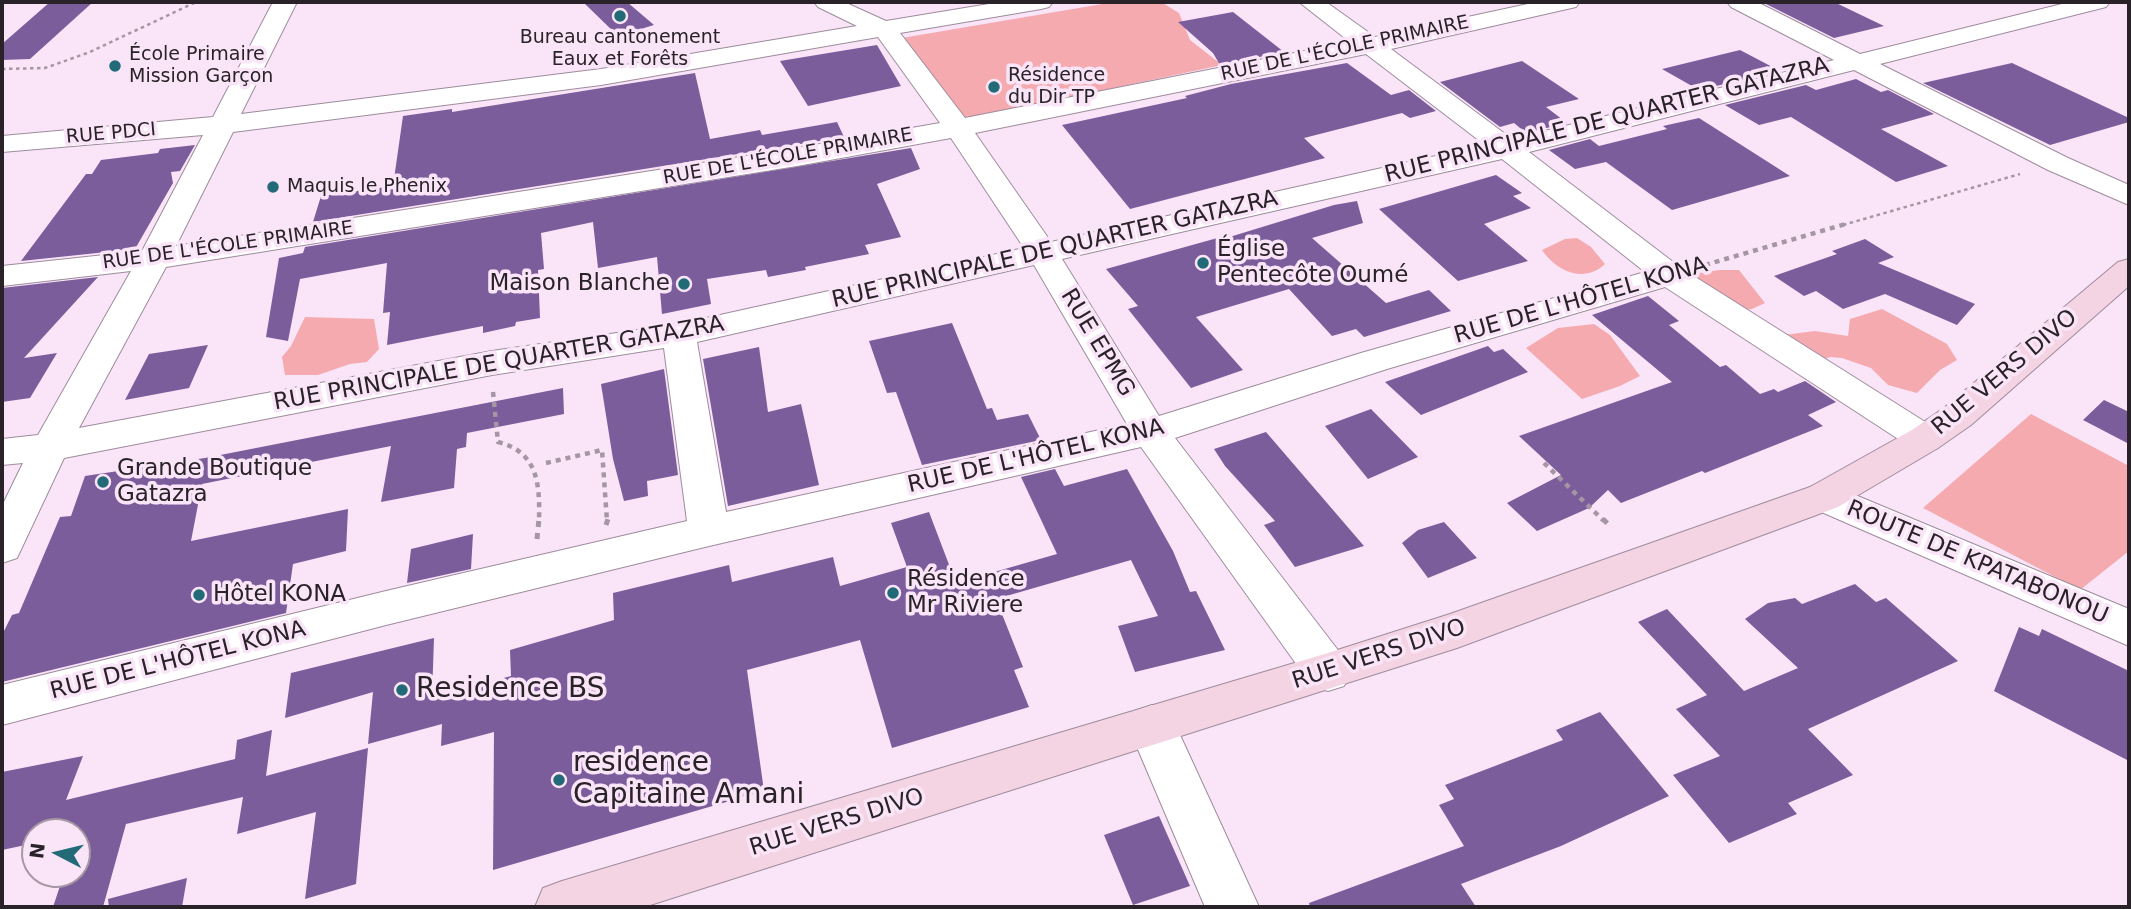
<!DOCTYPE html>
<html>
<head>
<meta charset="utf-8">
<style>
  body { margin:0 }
  #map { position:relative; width:2131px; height:909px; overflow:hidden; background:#f9e5f7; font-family:"DejaVu Sans",sans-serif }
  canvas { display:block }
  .frame { position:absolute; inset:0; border:4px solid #292229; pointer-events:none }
  .north { position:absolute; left:21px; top:818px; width:70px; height:70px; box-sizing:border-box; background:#f9e5f7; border:2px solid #a697a5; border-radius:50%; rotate:277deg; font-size:19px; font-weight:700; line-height:28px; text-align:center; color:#292229 }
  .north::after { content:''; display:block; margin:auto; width:24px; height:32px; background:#236a78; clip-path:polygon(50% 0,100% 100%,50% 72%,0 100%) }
</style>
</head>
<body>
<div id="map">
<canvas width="2131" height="909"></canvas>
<div class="frame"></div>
<div class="north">N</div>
</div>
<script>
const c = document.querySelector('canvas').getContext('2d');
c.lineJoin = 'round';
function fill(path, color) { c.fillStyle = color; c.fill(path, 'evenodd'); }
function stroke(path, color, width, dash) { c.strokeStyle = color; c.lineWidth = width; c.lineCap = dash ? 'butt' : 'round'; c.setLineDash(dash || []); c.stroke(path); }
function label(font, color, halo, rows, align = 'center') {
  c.font = font + ' "DejaVu Sans",sans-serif'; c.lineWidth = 7; c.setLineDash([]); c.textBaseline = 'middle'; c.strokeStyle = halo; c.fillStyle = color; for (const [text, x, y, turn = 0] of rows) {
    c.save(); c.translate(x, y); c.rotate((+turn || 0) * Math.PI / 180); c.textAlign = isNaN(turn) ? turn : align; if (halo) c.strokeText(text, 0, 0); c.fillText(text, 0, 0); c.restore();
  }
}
fill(new Path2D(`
  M1114,2H1161L1179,13L1190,40L1222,65L963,120L896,39Z
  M1577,238L1591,247L1605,264C1584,284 1556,271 1542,250L1565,239Z
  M1719,270H1739L1765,303L1752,309L1735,311L1687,275Z
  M1882,309L1947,344L1957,360L1940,370L1917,393L1888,385L1871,368L1842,358L1830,357L1812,364L1760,338L1815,331L1848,336L1850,319Z
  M305,317L374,319L379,349L367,362L350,364L318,375H285L282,357L291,346Z
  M1594,324L1610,335L1640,376L1620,386L1582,399L1526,348L1558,328Z
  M2031,414L2129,466V551L2080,590L1923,508Z`), '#f5aab0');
fill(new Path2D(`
  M50,2H93L30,59L2,60V44Z
  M583,2H627L654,25L618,36Z
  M1762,2H1834L1884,26L1834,38Z
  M1233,12L1284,52L1220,65L1213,53L1178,22Z
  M877,45L901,86L808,106L780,61Z
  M1740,50L1780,71L1699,90L1662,69Z
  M1522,61L1579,99L1546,107L1567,123L1526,133L1514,123L1500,127L1440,82Z
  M1347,63L1391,95L1409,90L1436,111L1410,118L1402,113L1304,138L1325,158L1130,209L1062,125L1187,98L1185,96L1231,84Z
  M2012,63L2129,118V122L2050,145L1923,83Z
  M695,73L710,139L760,130L762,135L837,122L844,137L313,222L321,196L393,186L403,116L452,109V112Z
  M1856,79L1881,92L1888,90L1934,114L1881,129L1948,166L1896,182L1791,117L1759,125L1725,105L1806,85L1816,90Z
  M1699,118L1790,176L1672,210L1606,162L1575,169L1549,150L1590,139L1599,146L1667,129L1663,126Z
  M195,145L180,171L171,172L173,183L135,249L21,261L86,174H92L101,160L158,153L160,149Z
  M911,148L920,169L877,184L901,237L865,245L869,254L805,267L806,270L768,277L766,270L707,279L711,304L662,314L657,257L598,268L593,222L541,233L544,269L538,270L540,318L516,322L515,326L483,333V326L387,345L390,312L383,313L387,263L300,279L288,341L266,337L279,258L303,253L305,247Z
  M1496,175L1522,193L1513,196L1531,208L1484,224L1528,261L1458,281L1379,209Z
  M1357,201L1363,223L1312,238L1386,303L1429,290L1451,311L1364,337L1356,329L1332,336L1289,289L1196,317L1243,370L1191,388L1128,309L1138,306L1106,269L1221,237L1223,239L1334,205Z
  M1865,239L1894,257L1878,263L1975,304L1957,325L1885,294L1843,309L1816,291L1804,296L1774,276L1837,254L1832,251Z
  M98,277L24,358L57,353L30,398L2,402V288Z
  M1648,296L1679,321L1669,325L1720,367L1726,365L1760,394L1774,389L1778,392L1805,381L1836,402L1808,415L1823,426L1705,473L1702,471L1621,503L1608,490L1589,508L1537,531L1507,503L1561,475L1519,436L1672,382L1592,315Z
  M952,323L987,409L992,408L997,420L1028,414L1041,440L922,465L896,392L887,393L869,341Z
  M208,345L189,388L125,400L149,354Z
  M1488,346L1494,352L1503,349L1528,372L1421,415L1385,382Z
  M759,347L768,412L801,404L819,485L728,506L703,359Z
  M664,369L678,475L647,481L648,496L624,501L613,459L601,384Z
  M563,388L564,414L467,433L466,447L457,449L454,488L381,502L391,446L202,484L191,541L348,509L346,551L293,564L286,613L2,682V635L12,615L19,613L60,517L71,516L85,476L205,458Z
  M2104,400L2129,412V444L2083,420Z
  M1371,409L1418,457L1368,479L1325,426Z
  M1266,432L1364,546L1295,567L1264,525L1275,521L1225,466L1214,449Z
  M1055,469L1064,486L1127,469L1173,551L1190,592L1196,591L1225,650L1135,672L1118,626L1158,616L1131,560L996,599L1023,667L1014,670L1029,707L892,748L860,640L747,670L764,791L493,870L494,732L441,746L442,724L368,744L373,692L285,718L291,673L434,638L432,697L511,676L510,650L614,620L613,593L729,565L732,582L833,557L840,586L907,567L891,523L929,512L956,583L1057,554L1021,477Z
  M1444,522L1477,558L1428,578L1402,543L1418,530Z
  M473,534L471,569L407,583L411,549Z
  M1855,584L1876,602L1886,598L1958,661L1808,729L1853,775L1788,803L1797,814L1729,843L1673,775L1720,756L1676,709L1707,695L1638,622L1667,609L1744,691L1798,668L1745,619L1768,603L1795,598L1802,604Z
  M2019,627L2039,636L2042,629L2129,671V761L1994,691Z
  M1600,712L1669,796L1561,846L1461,884L1476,907H1310L1309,903L1464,846L1439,805L1454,799L1445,785L1563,740L1556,730Z
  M272,730L266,776L368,748L356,884L305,899L316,812L237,834L243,797L126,824L103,907H53L64,874H77V832H35V843L2,850V772L83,756L66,800L235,759L237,740Z
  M1159,816L1190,886L1133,905L1104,835Z
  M187,878L182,907H109L108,899Z`), '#7b5d9c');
const street = new Path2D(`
  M273,2H297L241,114L601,69L857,26L818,7L814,2H844L886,21L1001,2H1053L1049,7L1041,9L900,33L965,118L1350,42L1299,2H1326L1375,37L1537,2H1580L1576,7L1391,49L1512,139L1834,60L1731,7L1727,2H1757L1860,54L2070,2H2110L2106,7L1880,64L2068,158L2129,185V205L2048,170L1854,70L1529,152L1681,268L1938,430L1944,439L1938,448L1925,452L1912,448L1665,287L1387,369L1175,438L1344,658L1351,672L1344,686L1328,691L1312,686L1141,447L709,546L386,625L2,725V685L386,591L687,521L664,348L492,375L64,458L17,558L2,563V506L23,463L2,465V439L38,435L131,271L2,286V266L142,251L203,135L2,152V136L213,117ZM878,37L940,123L797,148L176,246L233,132L601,85ZM1366,54L1485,145L1051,242L975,133ZM951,138L1024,248L679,324L492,351L79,428L166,267L797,166ZM1502,159L1645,272L1361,353L1159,416L1062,259ZM1034,265L1127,424L726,512L697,342Z
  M1824,482L2129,609V646L1810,507L1804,497L1810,487Z
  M1152,705L1169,711L1259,907H1205L1128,726L1135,711Z`);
const secondary = new Path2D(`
  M2129,259V286L1971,425L1938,448L1838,507L1457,648L644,907H535L543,888L562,881L1328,653L1450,614L1810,487L1912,430L1945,407L2118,262Z`);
stroke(street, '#9e8c9d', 2);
stroke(secondary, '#9e8c9d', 2);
stroke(new Path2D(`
  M2,69L45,68L90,52L196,2
  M1843,225L2020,174`), '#a496a3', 2.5, [3.5, 3.5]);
stroke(new Path2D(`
  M1705,265L1849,223
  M493,392L498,442C538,452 540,484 539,521
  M546,463L602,450L607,521
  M1544,463L1604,521`), '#a496a3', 4.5, [5, 5]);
stroke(new Path2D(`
  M1603,519L1610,526
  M606,525L608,519
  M537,539L539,519`), '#a496a3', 5, [6, 6]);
fill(street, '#fff');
fill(secondary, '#f4d3e3');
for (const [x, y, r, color] of [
  [620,16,7,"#236a78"],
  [115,66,7,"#236a78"],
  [994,87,7,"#236a78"],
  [273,187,7,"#236a78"],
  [1203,263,7,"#236a78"],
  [684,284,7,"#236a78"],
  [103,482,7,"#236a78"],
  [893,593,7,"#236a78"],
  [199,595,7,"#236a78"],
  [402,690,7,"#236a78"],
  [559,780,7,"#236a78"]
]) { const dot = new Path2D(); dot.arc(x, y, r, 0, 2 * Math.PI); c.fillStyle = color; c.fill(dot); stroke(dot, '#f9e5f7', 2.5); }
label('19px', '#292229', '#f9e5f7', [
  ["Bureau cantonement",620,38,"center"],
  ["Eaux et Forêts",620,60,"center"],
  ["École Primaire",129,55],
  ["Mission Garçon",129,77],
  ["Résidence",1008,76],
  ["du Dir TP",1008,98],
  ["Maquis le Phenix",287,187]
], 'left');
label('19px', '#292229', '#f9e5f7', [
  ["RUE DE L'ÉCOLE PRIMAIRE",1345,49,-12],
  ["RUE PDCI",111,134,-5],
  ["RUE DE L'ÉCOLE PRIMAIRE",788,157,-10],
  ["RUE DE L'ÉCOLE PRIMAIRE",228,246,-8]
]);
label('23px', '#292229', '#f9e5f7', [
  ["RUE PRINCIPALE DE QUARTER GATAZRA",1607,121,-14],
  ["RUE PRINCIPALE DE QUARTER GATAZRA",1055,250,-13],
  ["RUE DE L'HÔTEL KONA",1581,301,-16],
  ["RUE EPMG",1097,343,59],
  ["RUE PRINCIPALE DE QUARTER GATAZRA",499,364,-10],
  ["RUE VERS DIVO",2005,373,-40],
  ["RUE DE L'HÔTEL KONA",1036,457,-13],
  ["ROUTE DE KPATABONOU",1977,563,23],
  ["RUE VERS DIVO",1379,655,-18],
  ["RUE DE L'HÔTEL KONA",178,661,-14],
  ["RUE VERS DIVO",837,823,-17]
]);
label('23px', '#292229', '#f9e5f7', [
  ["Église",1217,250],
  ["Pentecôte Oumé",1217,276],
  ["Maison Blanche",670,284,"right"],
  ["Grande Boutique",117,469],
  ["Gatazra",117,495],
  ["Résidence",907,580],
  ["Mr Riviere",907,606],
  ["Hôtel KONA",213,595]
], 'left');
label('28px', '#292229', '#f9e5f7', [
  ["Residence BS",416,690],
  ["residence",573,764],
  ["Capitaine Amani",573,796]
], 'left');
</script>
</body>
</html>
